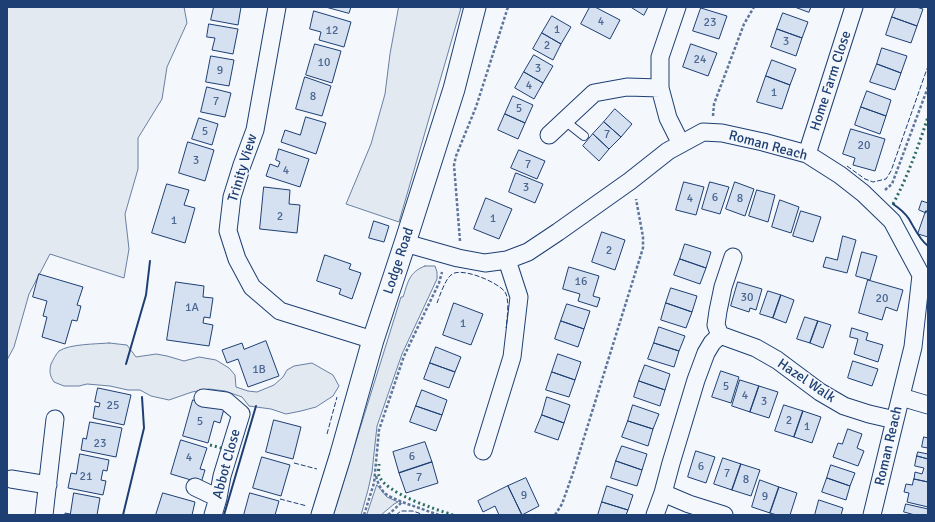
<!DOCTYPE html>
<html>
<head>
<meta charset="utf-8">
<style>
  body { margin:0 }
  #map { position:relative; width:935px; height:522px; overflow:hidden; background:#f4f7fb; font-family:Signika,sans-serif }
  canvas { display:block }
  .frame { position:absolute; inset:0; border:8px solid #1d3f73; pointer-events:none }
</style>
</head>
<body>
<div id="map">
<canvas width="935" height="522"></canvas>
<div class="frame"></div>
</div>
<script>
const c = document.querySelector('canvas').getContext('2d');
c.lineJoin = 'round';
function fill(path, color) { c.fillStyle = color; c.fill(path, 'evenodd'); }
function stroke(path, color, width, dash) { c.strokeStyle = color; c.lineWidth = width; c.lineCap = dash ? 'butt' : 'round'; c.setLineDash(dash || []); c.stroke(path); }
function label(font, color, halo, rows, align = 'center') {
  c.font = font + ' Signika,sans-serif'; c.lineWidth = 3; c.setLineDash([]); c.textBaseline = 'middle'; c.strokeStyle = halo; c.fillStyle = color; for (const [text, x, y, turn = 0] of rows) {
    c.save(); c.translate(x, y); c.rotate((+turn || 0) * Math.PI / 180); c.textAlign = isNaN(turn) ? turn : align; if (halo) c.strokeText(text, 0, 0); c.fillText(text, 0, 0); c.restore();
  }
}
const green = new Path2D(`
  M7,7H184L187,23L167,67L162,99L138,138V169L125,214L129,249L124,278L50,254L29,294L14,347L7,360Z
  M399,7H455L461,8L399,222L346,204L371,144L385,94L390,54Z
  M425,266H435L437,272V279L402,354L377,426L372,472L368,490L361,515H333L401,297H403C408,282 409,272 425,266Z
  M109,343L127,345L136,357L156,354L167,356L184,361L199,357L216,360L229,368L235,375L236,387L248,391L257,392L274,385L283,377L287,370L294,366L312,363L333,375L339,386L333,396L316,407L301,411L286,414L271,409L249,406L242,397L225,391L209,389L192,392L169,400L151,396L140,390H128L110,386L87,384L79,386H64L54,382C50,376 49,372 51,364C53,360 56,354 59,351C69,344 97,344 109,343Z
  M377,485L387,497L398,502L394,504L381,515H367Z`);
fill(green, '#e3e9f0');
stroke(green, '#687fa3', 1);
const building = new Path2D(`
  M214,7H241L238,25L211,20Z
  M326,7H351L349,13Z
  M590,7H595L620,20L610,39L581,24Z
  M631,7H648L644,15Z
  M795,7H811L809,12Z
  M896,7H916L923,9L917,26L892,17Z
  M701,8L727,16L719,39L693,31Z
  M314,11L351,22L344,47L319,40L321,32L310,29Z
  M783,13L808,22L802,38L777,29Z
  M552,16L571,27L561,44L542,33Z
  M892,17L917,26L911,43L886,35Z
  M209,24L238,29L233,54L212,50L215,38L207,37Z
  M777,29L802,38L796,56L771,47Z
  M542,33L561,44L553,60L533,49Z
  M315,44L341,51L332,83L306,75Z
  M691,44L717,53L708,76L683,67Z
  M882,48L907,56L901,73L877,64Z
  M534,55L553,66L543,83L524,72Z
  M211,56L234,60L229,86L206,82Z
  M772,60L796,69L790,85L766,76Z
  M877,64L901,73L895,90L870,82Z
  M524,72L543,83L534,99L515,88Z
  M766,76L790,85L782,109L757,102Z
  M305,77L331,86L322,116L296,109Z
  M207,87L231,93L225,117L201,112Z
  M867,91L891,100L886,116L861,107Z
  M513,96L533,105L525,123L505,114Z
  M861,107L886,116L880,134L855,125Z
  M615,109L632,124L621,137L604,122Z
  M505,114L525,123L518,139L498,130Z
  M306,117L326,123L316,154L281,142L285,130L300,135Z
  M199,118L218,124L212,145L192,139Z
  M604,122L621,137L609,149L593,134Z
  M851,129L885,139L875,171L853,165L855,158L843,154Z
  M593,134L609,149L599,161L583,146Z
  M188,142L214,150L205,181L179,173Z
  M279,149L309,159L300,187L266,176L270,164L278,167L280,162L276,160Z
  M519,150L545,161L537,179L511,168Z
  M516,173L543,184L535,203L509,192Z
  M684,182L704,187L696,215L676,210Z
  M710,182L729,187L720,214L702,209Z
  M735,182L754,189L745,216L726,209Z
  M167,184L189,190L184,205L195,208L185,243L152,233Z
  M264,187L290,190L289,204L300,205L297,233L260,229Z
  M757,190L775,195L768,222L749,216Z
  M486,198L512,209L499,239L474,229Z
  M780,200L799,207L791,233L772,227Z
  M922,201L928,203V212L926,211V213L919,210Z
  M801,211L821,217L813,242L793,236Z
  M926,211L928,212V237L918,234Z
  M374,221L389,226L384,242L369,238Z
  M602,232L625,240L615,270L592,262Z
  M843,236L856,240L847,273L823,267L826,257L837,260Z
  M685,244L711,252L706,268L680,259Z
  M862,252L877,256L870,280L856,276Z
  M325,255L351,264L349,269L361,273L352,299L339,294L341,289L317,281Z
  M680,259L706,268L700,284L674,275Z
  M569,267L599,276L593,296L600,298L597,307L578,301L580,294L563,289Z
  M39,274L83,287L77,305L81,306L77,321L72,320L65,344L42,337L47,317L43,316L47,301L33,297Z
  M868,280L903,290L897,311L886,307L882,320L859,313Z
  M176,282L204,286L203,297L213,298L210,318L204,317L203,323L213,325L209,346L167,340Z
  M738,282L762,289L756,310L750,308L749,312L731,306Z
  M671,288L697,296L692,312L666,303Z
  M768,291L781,295L773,318L760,314Z
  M781,295L794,300L786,323L773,318Z
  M454,303L483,314L471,345L443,335Z
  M666,303L692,312L686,328L661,320Z
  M567,304L590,311L584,329L561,321Z
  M805,317L818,321L810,343L797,339Z
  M561,321L584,329L578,347L555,339Z
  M818,321L831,325L823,348L810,343Z
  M659,327L685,336L679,351L654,343Z
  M852,328L868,333L866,340L883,345L878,362L854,354L858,339L850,337Z
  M266,341L279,376L248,387L238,359L227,363L222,350L242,343L244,349Z
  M654,343L679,351L674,367L648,359Z
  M436,347L461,357L455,372L430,363Z
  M558,354L581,362L575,380L552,372Z
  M853,361L878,369L872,386L848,378Z
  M430,363L455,372L449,388L424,379Z
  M645,365L670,374L665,390L639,381Z
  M721,371L739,377L731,403L712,397Z
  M552,372L575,380L569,397L546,390Z
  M740,380L759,386L750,412L732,406Z
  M639,381L665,390L660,406L634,397Z
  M759,386L778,392L769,418L750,412Z
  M98,388L131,395L124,425L93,418L95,406L99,407L100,403L95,402Z
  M422,390L447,400L442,415L416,406Z
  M547,397L570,405L564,423L542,415Z
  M193,400L224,409L220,423L214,421L208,443L183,436Z
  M633,405L659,414L653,429L628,421Z
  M784,405L803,411L794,437L775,431Z
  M416,406L442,415L436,431L410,422Z
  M803,411L821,417L812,443L794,437Z
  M542,415L564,423L558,440L535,432Z
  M274,420L301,427L293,459L266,452Z
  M628,421L653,429L648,446L622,437Z
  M90,422L122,428L116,457L81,450L83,438L86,439Z
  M848,429L862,434L857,448L864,451L858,466L833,457L838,443L842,444Z
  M924,437L928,438V448L922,447Z
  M181,440L207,448L200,469L205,470L201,483L171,474Z
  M425,442L432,462L399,473L393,452Z
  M622,446L647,454L642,470L616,461Z
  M696,451L715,457L706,483L688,477Z
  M918,452L928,454V459L917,456Z
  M80,454L109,460L107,471L103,470L101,480L106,481L103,495L68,488L71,473L76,474Z
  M917,456L928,459V482L914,479L915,472L922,474L924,468L915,466Z
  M262,457L290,465L281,496L253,488Z
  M723,458L741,464L732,490L714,484Z
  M616,461L642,470L637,486L611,478Z
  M432,462L438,483L406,493L399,473Z
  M741,464L760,470L751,496L732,490Z
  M831,465L855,473L850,486L827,478Z
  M526,478L539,506L522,515L508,486Z
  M827,478L850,486L846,500L822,492Z
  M914,479L928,482V507L907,502L909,493L904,492L906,484L912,485Z
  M760,480L779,487L770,513L752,507Z
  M508,486L522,515H499L495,506L483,512L478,501Z
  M607,486L633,495L628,510L602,502Z
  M779,487L797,493L790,515H777L770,513Z
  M74,493L100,498L97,515H65V513L70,514Z
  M163,493L195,502L192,515H156Z
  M250,493L279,501L275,515H244Z
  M819,500L843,508L841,515H815Z
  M602,502L628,510L626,515H598Z
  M906,504L928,509V515H915L904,512Z`);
fill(building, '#d5e0f0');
stroke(building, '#1d3f73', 1);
const service = new Path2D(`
  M565,121L584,136`);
const minor = new Path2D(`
  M277,7L255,130L242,165L232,197L228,231L237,259L252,287L280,311L373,340
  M677,7L660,57V88L668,118L681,144
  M549,135L594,93L627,87L660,88
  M807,154L854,7
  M405,243L458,258L485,263L507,260L528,252L558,232L630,181L668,151L703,132L722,133L763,142L807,154L840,175L863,193L892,221L921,275L913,347L895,420L872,515
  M720,335L756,348L777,360L820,392L844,406L869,414L895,420
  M901,397L928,405
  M203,398L226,401L241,414L222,476L218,498L213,515
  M483,451L512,357L519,297L507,260
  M11,479L48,485
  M195,487L218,498
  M663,493L689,504L724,515
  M44,515L55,419
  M655,515L663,493L671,463L696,380L706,353L712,343L720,335L716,325L718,311L723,287L733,257`);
const tertiary = new Path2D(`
  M322,515L340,457L373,340L405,243L454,89L475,7`);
stroke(service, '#1d3f73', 10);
stroke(minor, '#1d3f73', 19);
stroke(tertiary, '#1d3f73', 23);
stroke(new Path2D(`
  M713,116L714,104L744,24L754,7
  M885,190L892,184L928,87
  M460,241L454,165L456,156L476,107L508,7
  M376,476C381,494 386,495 402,502
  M364,515L374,483L379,430L404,356L439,283L442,272
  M388,515L402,502L439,515
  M555,515L562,504L573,473L643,248V237L636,199`), '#5e769c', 2.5, [3, 2]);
stroke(service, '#f4f7fb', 8);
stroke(minor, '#f4f7fb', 17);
stroke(tertiary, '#f4f7fb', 21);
stroke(new Path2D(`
  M893,204C908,176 918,147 928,117
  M210,445L225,449
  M379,464C379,467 378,473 379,476C387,494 435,509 453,515`), '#2c6c60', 3, [2, 3]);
stroke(new Path2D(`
  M847,166L865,179L873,182L886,179L891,171L928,66
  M437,303C440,295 445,280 451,275C460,266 498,282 505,292C510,300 507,319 506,328
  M327,434L337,397
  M294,463L317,469
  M280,499L307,506
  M396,515L401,511H413L424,515`), '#1d3f73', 1, [5, 2]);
stroke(new Path2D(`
  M893,204C899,208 905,213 909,219C915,229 919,239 928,246
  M126,364L146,295L150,261
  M123,515L144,428L142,397
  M224,515L256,406`), '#1d3f73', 2);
label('12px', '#4b6792', null, [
  ["4",601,22],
  ["23",710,23],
  ["1",557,30],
  ["12",332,31],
  ["3",786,42],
  ["2",547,46],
  ["24",700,60],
  ["10",324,63],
  ["3",538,69],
  ["9",220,71],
  ["4",529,86],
  ["1",774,93],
  ["8",313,97],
  ["7",216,102],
  ["5",519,109],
  ["5",205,132],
  ["7",607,135],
  ["20",864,146],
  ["3",196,161],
  ["7",528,165],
  ["4",286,171],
  ["3",526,188],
  ["6",715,198],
  ["4",690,199],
  ["8",740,199],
  ["2",280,217],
  ["1",493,219],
  ["1",174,221],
  ["2",609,251],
  ["16",581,282],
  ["30",747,298],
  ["20",882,299],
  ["1A",192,308],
  ["1",463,324],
  ["1B",259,370],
  ["5",726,387],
  ["4",745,396],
  ["3",764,402],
  ["25",113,406],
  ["2",789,421],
  ["5",200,422],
  ["1",807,427],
  ["23",100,444],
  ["6",412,457],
  ["4",189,458],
  ["6",701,467],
  ["7",727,474],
  ["21",86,477],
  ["7",419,478],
  ["8",746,480],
  ["9",524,496],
  ["9",765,497]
]);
label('14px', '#1d3f73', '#f4f7fb', [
  ["Home Farm Close",831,81,-72],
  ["Roman Reach",768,146,15],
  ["Trinity View",243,168,-73],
  ["Lodge Road",399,261,-72],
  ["Hazel Walk",806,381,34],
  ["Roman Reach",889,446,-77],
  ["Abbot Close",227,464,-75]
]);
</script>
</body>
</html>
